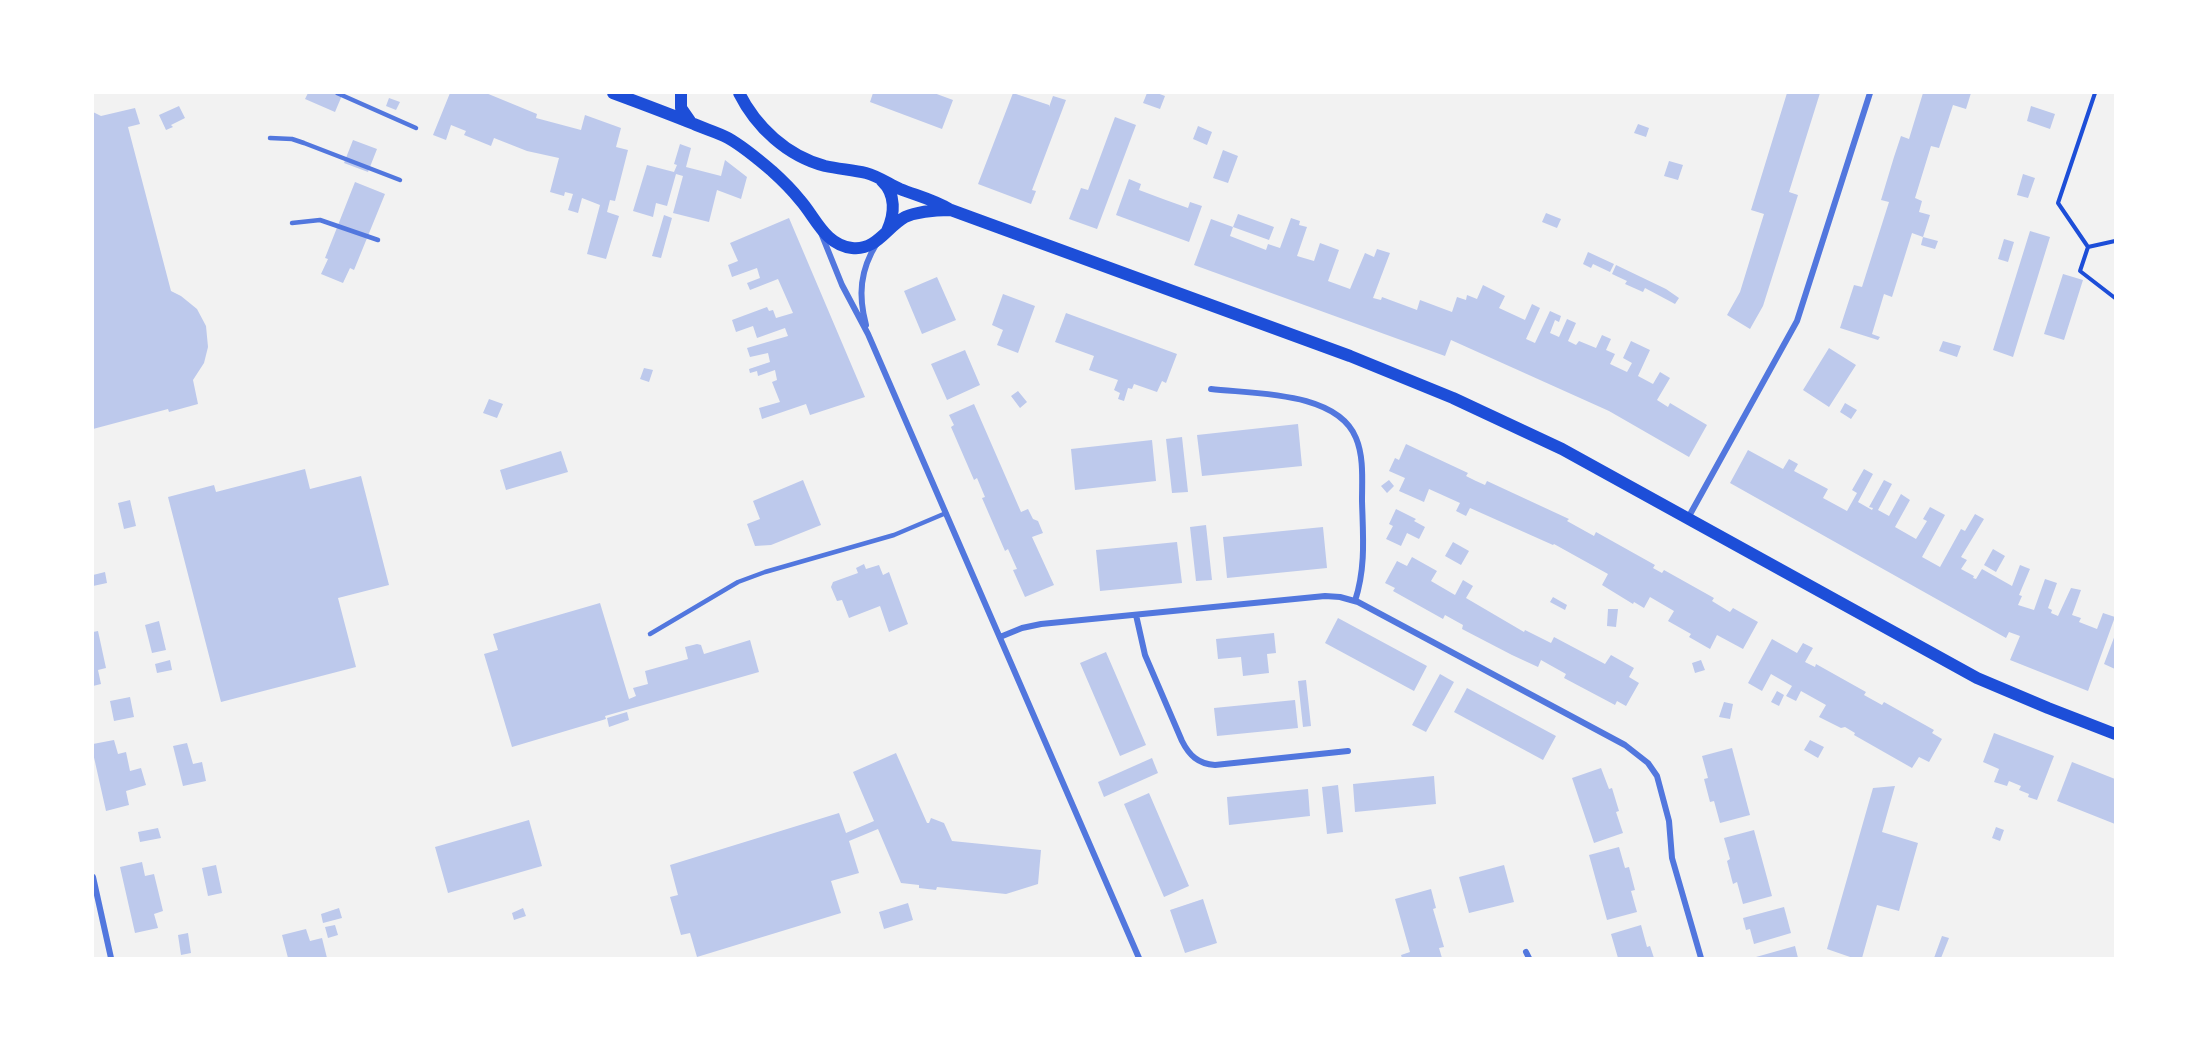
<!DOCTYPE html>
<html>
<head>
<meta charset="utf-8">
<style>
  body { margin:0 }
  #map { position:relative; width:2208px; height:1051px; overflow:hidden; background:#f2f2f2; font-family:"PT Sans",sans-serif }
  canvas { display:block }
  .frame { position:absolute; inset:0; border:94px solid #fff; pointer-events:none }
</style>
</head>
<body>
<div id="map">
<canvas width="2208" height="1051"></canvas>
<div class="frame"></div>
</div>
<script>
const c = document.querySelector('canvas').getContext('2d');
c.lineJoin = 'round';
function fill(path, color) { c.fillStyle = color; c.fill(path, 'evenodd'); }
function stroke(path, color, width, dash) { c.strokeStyle = color; c.lineWidth = width; c.lineCap = dash ? 'butt' : 'round'; c.setLineDash(dash || []); c.stroke(path); }
fill(new Path2D(`
  M308,93H343L335,112L305,99Z
  M450,93H486L537,114L536,118L581,130L585,115L621,128L616,147L628,150L615,201L610,200L607,212L619,216L606,259L587,254L600,205L582,198L578,213L568,210L573,194L565,192L564,196L550,192L559,158L527,151L494,138L491,146L464,135L466,131L451,125L446,140L433,135Z
  M873,93H934L953,100L942,129L870,102Z
  M1013,93L1049,105V107L1053,96L1066,100L1032,190L1036,191L1031,204L978,184Z
  M1147,93H1157L1165,96L1160,109L1143,103Z
  M1787,93H1820L1789,192L1798,195L1763,306L1750,329L1727,315L1740,292L1764,214L1751,210Z
  M1923,93H1971L1966,109L1953,105L1939,148L1931,146L1915,198L1922,201L1919,212L1930,215L1923,237L1912,233L1892,297L1884,294L1872,334L1880,337L1878,340L1840,328L1854,285L1862,287L1889,202L1881,200L1894,157L1901,136L1909,139Z
  M389,98L400,102L396,110L386,106Z
  M179,106L185,118L171,125L173,127L166,130L159,115Z
  M2031,106L2055,114L2050,129L2027,121Z
  M135,108L140,124L128,127L171,291L181,296L197,309L206,326L208,347L204,363L193,380L198,404L169,412L168,409L93,429V112L101,116Z
  M1115,117L1136,125L1097,229L1069,219L1081,188L1088,190Z
  M1638,124L1649,128L1646,137L1634,133Z
  M1198,126L1212,132L1207,145L1193,139Z
  M353,140L377,149L368,172L344,163Z
  M680,144L691,148L686,167L721,176L725,160L747,177L741,199L717,190L709,222L673,213L683,176L676,174L667,206L656,203L653,217L633,211L647,165L674,172L677,165L674,164Z
  M1223,150L1238,156L1228,183L1213,178Z
  M1669,161L1683,165L1678,180L1664,176Z
  M2023,174L2035,178L2028,198L2017,195Z
  M1129,179L1141,184L1139,190L1163,199L1188,208L1190,202L1202,206L1189,242L1116,215Z
  M355,182L385,194L354,270L350,268L343,283L321,274L328,259L325,258Z
  M1546,213L1561,219L1557,228L1542,222Z
  M1238,214L1274,227L1269,240L1233,227L1230,236L1266,250L1268,244L1280,248L1291,218L1300,221L1299,225L1307,227L1297,256L1314,261L1320,243L1339,250L1328,281L1350,289L1365,253L1374,257L1377,249L1390,253L1373,298L1381,300L1382,297L1417,310L1420,300L1452,312L1457,297L1466,300L1467,295L1477,299L1483,285L1505,296L1499,308L1525,320L1532,304L1540,308L1526,339L1535,343L1550,311L1561,316L1559,322L1555,320L1550,333L1559,337L1567,319L1576,323L1568,341L1576,345L1579,341L1596,348L1602,335L1611,339L1606,350L1615,354L1610,364L1627,372L1632,363L1623,358L1631,341L1650,350L1638,376L1653,384L1660,372L1670,378L1657,400L1668,407L1670,403L1707,425L1689,457L1609,411L1451,340L1445,356L1194,265L1211,219L1233,227Z
  M664,215L672,218L661,258L652,256Z
  M789,218L865,397L810,415L806,404L762,419L759,408L780,402L772,382L777,380L775,370L758,376L757,371L750,373L749,369L770,362L768,353L750,357L747,348L788,336L785,328L757,338L753,326L736,332L732,320L767,307L769,311L773,310L776,318L793,313L778,279L750,290L747,283L760,278L757,268L732,277L728,265L738,261L730,243Z
  M2030,231L2050,237L2013,357L1993,350Z
  M1923,237L1938,241L1935,249L1921,245Z
  M2004,239L2014,242L2008,262L1998,259Z
  M1588,252L1614,264L1610,272L1593,264L1591,268L1583,264Z
  M1616,265L1666,289L1679,298L1675,304L1645,288L1643,292L1625,284L1627,281L1612,274Z
  M2063,274L2083,280L2064,340L2044,334Z
  M937,277L956,320L922,334L904,291Z
  M1003,294L1035,306L1018,353L997,345L1003,330L992,325Z
  M1066,313L1177,354L1166,383L1162,381L1157,392L1134,384L1132,389L1128,388L1124,401L1118,399L1120,393L1114,390L1118,380L1089,370L1094,356L1055,342Z
  M1943,341L1961,346L1957,357L1939,351Z
  M1829,348L1856,365L1829,407L1803,390Z
  M965,350L980,385L947,400L931,364Z
  M644,368L653,370L649,382L640,379Z
  M1018,391L1027,402L1020,408L1011,396Z
  M489,399L503,404L497,418L483,413Z
  M1845,403L1857,410L1851,419L1840,412Z
  M974,404L1021,512L1028,509L1033,519L1038,521L1043,533L1032,537L1054,585L1025,597L1013,570L1017,569L1008,549L1005,551L982,498L985,497L977,478L974,480L951,427L954,425L949,415Z
  M1298,424L1302,466L1202,476L1197,435Z
  M1182,437L1188,492L1172,493L1166,439Z
  M1152,440L1156,481L1075,490L1071,449Z
  M1406,444L1468,473L1466,476L1476,481L1485,485L1487,481L1569,519L1567,521L1594,536L1596,532L1655,565L1653,568L1662,573L1664,570L1714,598L1712,601L1730,612L1733,608L1758,622L1743,649L1717,635L1710,649L1689,637L1691,634L1668,621L1674,611L1650,597L1644,608L1634,602L1633,604L1602,585L1608,574L1554,544L1553,545L1470,508L1466,516L1456,511L1460,503L1429,489L1424,502L1399,491L1405,478L1389,471L1395,458L1399,460Z
  M1748,450L1783,469L1789,459L1798,464L1794,471L1828,489L1823,498L1847,511L1857,493L1852,490L1864,469L1873,474L1858,502L1872,510L1873,508L1869,507L1884,480L1892,484L1878,510L1889,516L1901,494L1910,500L1895,527L1916,539L1927,521L1923,519L1930,507L1945,515L1922,557L1940,567L1961,529L1965,531L1975,514L1984,519L1961,557L1967,560L1961,569L1974,576L1973,578L1976,579L1982,569L2012,586L2020,565L2030,569L2019,595L2022,596L2018,605L2034,610L2045,579L2057,583L2048,608L2052,610L2051,613L2058,616L2071,588L2081,590L2072,615L2081,618L2079,622L2097,629L2103,613L2115,617L2088,691L2010,660L2020,636L2009,632L2006,638L1730,483Z
  M561,451L568,472L506,490L500,470Z
  M305,469L310,489L361,476L389,585L338,598L356,667L221,702L168,497L214,485L216,492Z
  M803,480L821,525L771,545L755,546L747,524L760,519L753,501Z
  M1389,480L1394,486L1387,493L1381,486Z
  M130,500L136,526L124,529L118,503Z
  M1396,509L1416,519L1414,521L1425,527L1419,539L1407,533L1401,546L1386,539L1393,526L1389,524Z
  M1206,525L1212,580L1196,581L1190,527Z
  M1323,527L1327,568L1227,578L1223,537Z
  M1177,542L1182,583L1100,591L1096,550Z
  M1453,542L1469,551L1461,565L1445,556Z
  M1993,549L2005,556L1996,572L1984,565Z
  M1412,557L1437,571L1431,581L1455,595L1463,580L1473,586L1466,598L1524,632L1525,630L1551,643L1554,637L1605,664L1611,655L1634,668L1629,677L1639,683L1626,706L1617,701L1615,705L1564,678L1566,674L1541,660L1538,667L1512,655L1462,629L1463,625L1445,615L1443,619L1393,591L1395,588L1385,583L1397,561L1407,566Z
  M864,564L866,569L879,565L883,575L889,572L908,624L889,632L880,606L849,618L842,600L837,601L831,587L833,582L858,573L856,568Z
  M105,572L107,583L93,586V575Z
  M1553,597L1567,605L1565,610L1550,602Z
  M600,603L629,699L636,696L633,688L648,684L645,671L688,659L685,647L697,644L701,645L704,654L750,640L759,672L605,716L606,719L512,747L484,654L498,650L493,634Z
  M1608,609H1618L1616,627L1607,626Z
  M1338,618L1427,666L1414,691L1325,643Z
  M159,621L166,650L152,653L145,625Z
  M98,631L106,668L98,670L101,684L93,686V632Z
  M1274,633L1276,653L1267,654L1269,673L1243,676L1241,657L1218,659L1216,639Z
  M2115,635V669L2104,664Z
  M1772,639L1797,653L1803,643L1813,648L1805,662L1815,667L1816,664L1866,692L1864,695L1882,705L1884,702L1934,730L1932,733L1942,739L1929,762L1919,757L1912,768L1854,735L1855,733L1845,727L1841,728L1819,717L1826,705L1801,691L1796,701L1786,696L1792,686L1771,674L1762,691L1748,683Z
  M1106,652L1146,745L1120,756L1080,663Z
  M170,660L172,670L157,673L155,664Z
  M1701,660L1705,670L1695,673L1692,663Z
  M1440,674L1454,682L1426,732L1412,725Z
  M1306,680L1311,726L1303,727L1298,681Z
  M1467,688L1556,736L1543,760L1454,712Z
  M1777,691L1784,695L1779,706L1771,702Z
  M130,697L134,717L114,721L110,701Z
  M1295,700L1298,728L1217,736L1214,708Z
  M1724,702L1733,704L1730,719L1719,717Z
  M627,712L629,720L609,727L607,718Z
  M1994,733L2054,756L2037,800L2028,797L2029,794L2019,790L2021,786L2009,781L2007,786L1994,782L1999,769L1983,762Z
  M114,740L118,754L126,752L130,771L141,768L146,785L126,791L129,805L106,811L93,753V744Z
  M1810,740L1824,747L1818,758L1804,750Z
  M187,743L193,764L202,762L206,781L183,786L173,746Z
  M1732,748L1750,815L1720,823L1714,801L1710,802L1704,779L1708,778L1702,756Z
  M896,753L927,823H929L931,818L944,823L952,841L1041,850L1038,884L1006,894L937,887L936,890L919,888V885L901,883L878,829L849,841L859,873L831,881L841,913L697,957L690,933L681,935L670,897L678,895L670,865L839,813L846,833L874,821L853,772Z
  M1152,758L1158,773L1104,797L1098,782Z
  M2072,762L2115,779V824L2057,801Z
  M1601,768L1609,789L1612,788L1619,811L1616,812L1623,833L1594,843L1572,778Z
  M1434,776L1436,804L1355,812L1353,784Z
  M1338,785L1343,832L1327,834L1322,787Z
  M1895,786L1882,832L1918,843L1899,911L1877,905L1862,958H1853L1827,949L1873,788Z
  M1308,789L1310,816L1229,825L1227,797Z
  M1149,793L1189,886L1164,897L1124,804Z
  M529,820L542,866L448,893L435,847Z
  M1996,827L2004,830L2000,841L1992,838Z
  M158,828L161,838L140,842L138,832Z
  M1754,830L1772,896L1743,904L1737,882L1733,884L1727,861L1730,859L1724,838Z
  M1619,847L1625,868L1629,867L1635,890L1631,891L1637,912L1607,920L1589,855Z
  M142,862L145,876L154,874L163,911L154,914L158,928L135,933L120,867Z
  M216,865L222,893L208,896L202,868Z
  M1504,865L1514,902L1469,913L1459,877Z
  M1431,889L1436,908L1433,909L1444,947L1439,948L1442,958H1402L1401,955L1410,952L1395,899Z
  M1203,899L1217,943L1185,953L1170,910Z
  M908,903L913,920L884,929L879,912Z
  M1784,907L1791,933L1754,944L1750,929L1746,930L1743,918Z
  M339,908L342,918L323,923L321,914Z
  M523,908L526,916L514,920L512,913Z
  M335,925L338,935L328,938L325,927Z
  M1641,925L1647,947L1650,946L1654,958H1618L1611,934Z
  M306,929L310,941L322,938L327,958H288L282,935Z
  M188,933L191,953L181,955L178,935Z
  M1942,936L1949,938L1941,958H1934Z
  M1795,946L1798,958H1756V957Z`), '#bdc9ec');
stroke(new Path2D(`
  M2088,247L2058,203L2095,93
  M2088,247L2080,271L2115,298
  M2088,247L2115,241`), '#1d4ed8', 4);
stroke(new Path2D(`
  M337,93L416,128
  M270,138L292,139L304,143L400,180
  M292,223L320,220L378,240
  M650,634L738,582L765,572L894,535L946,513`), '#5277de', 4.5);
stroke(new Path2D(`
  M821,233L842,285L868,334L1139,958
  M866,325C858,295 860,270 877,243
  M1211,389C1253,394 1337,391 1356,438C1364,457 1362,480 1362,501C1363,536 1366,567 1355,601
  M1688,518L1797,321L1870,93
  M1136,615L1145,655L1182,741C1189,755 1198,764 1215,765L1348,751
  M1000,637L1022,628L1041,624L1325,596L1340,597L1358,602L1625,745L1648,763L1657,776L1669,821L1672,858L1701,958
  M93,877L111,958
  M1526,952L1529,958`), '#5277de', 6);
stroke(new Path2D(`
  M613,93C640,103 667,113 694,124C705,129 717,132 728,138C744,147 758,159 772,171C782,180 792,190 800,200C816,218 825,245 852,248C876,251 887,227 905,217C919,211 935,210 950,210
  M681,93V108L690,121
  M739,93C756,127 787,156 825,166C839,169 853,170 866,173C878,176 889,184 900,189C918,196 935,200 951,210L1350,356L1453,398L1562,449L1977,678L2048,708L2115,734
  M882,181C896,194 895,214 887,231`), '#1d4ed8', 12);
</script>
</body>
</html>
